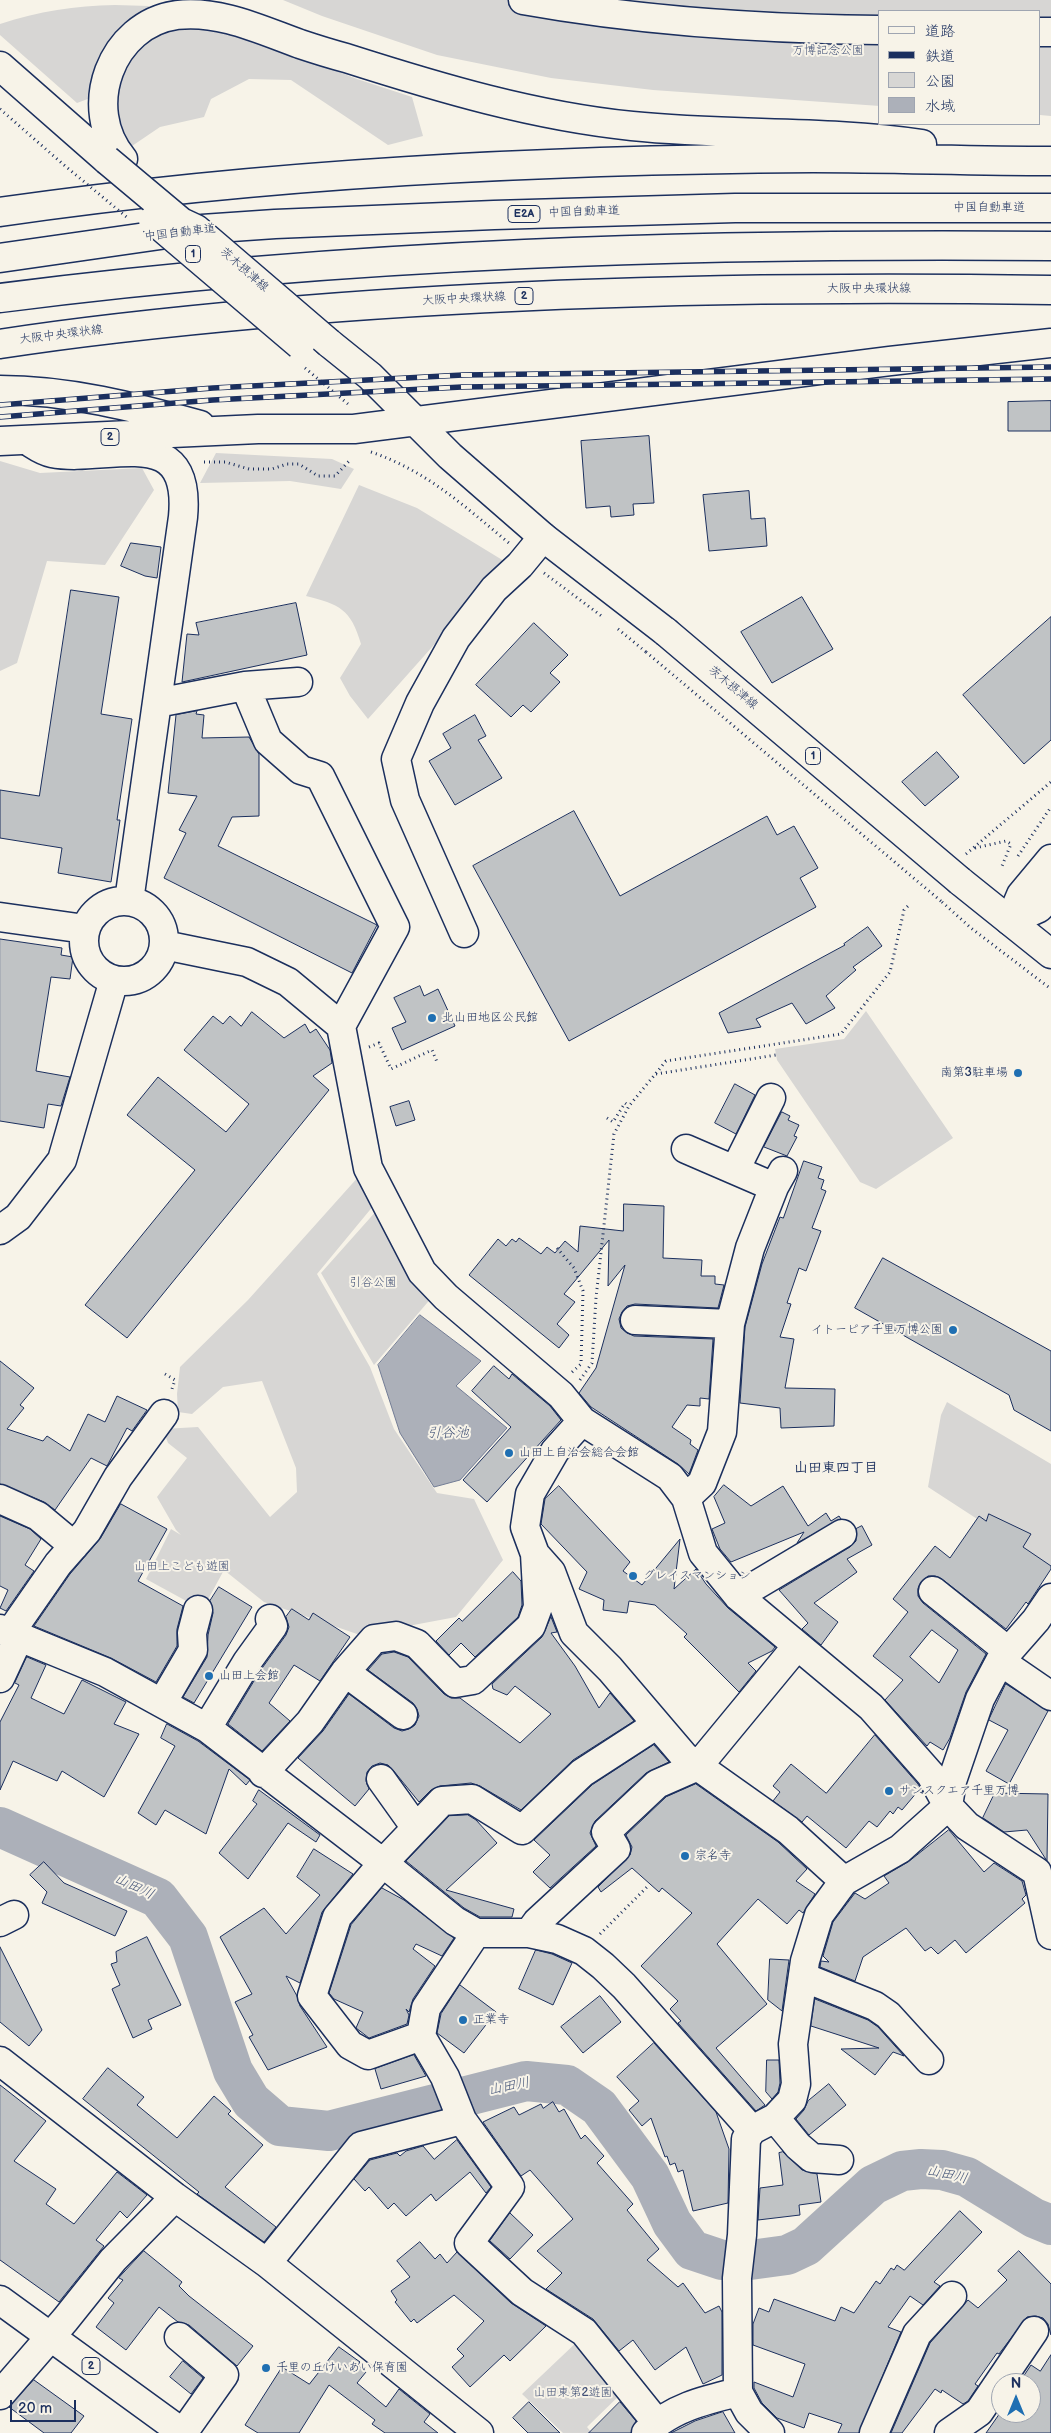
<!DOCTYPE html>
<html>
<head>
<meta charset="utf-8">
<style>
  body { margin:0 }
  #map { position:relative; width:1051px; height:2433px; overflow:hidden; background:#f7f3e8; font-family:"Balsamiq Sans","Klee One",sans-serif }
  canvas { display:block }
  .legend { position:absolute; left:878px; top:10px; width:162px; height:115px; box-sizing:border-box; background:#f7f3e8; border:1px solid #9fa5b1; margin:0; padding:6px 9px; list-style:none; font-size:15px; color:#1b2f5e }
  .legend li { display:flex; align-items:center; gap:10px; height:25px }
  .legend b { width:25px; border:1px solid #9fa5b1 }
  .north { position:absolute; left:991px; top:2373px; width:50px; height:50px; box-sizing:border-box; background:#f7f3e8; border:1px solid #9fa5b1; border-radius:50%; rotate:0deg; font-size:14px; font-weight:700; line-height:20px; text-align:center; color:#1b2f5e }
  .north::after { content:''; display:block; margin:auto; width:18px; height:22px; background:#1f6fb2; clip-path:polygon(50% 0,100% 100%,50% 72%,0 100%) }
  .scale { position:absolute; left:10px; top:2400px; width:66px; height:22px; box-sizing:border-box; border:2px solid #1b2f5e; border-top:0; padding-left:6px; font-size:15px; line-height:18px; white-space:nowrap; color:#1b2f5e; -webkit-text-stroke:4px #f7f3e8; paint-order:stroke }
</style>
</head>
<body>
<div id="map">
<canvas width="1051" height="2433"></canvas>
<ul class="legend">
<li><b style="height:6px;background:#f7f3e8"></b>道路</li>
<li><b style="height:6px;background:#1b2f5e"></b>鉄道</li>
<li><b style="height:14px;background:#d7d6d4"></b>公園</li>
<li><b style="height:14px;background:#acb0b9"></b>水域</li>
</ul>
<div class="north">N</div>
<div class="scale">20 m</div>
</div>
<script>
const c = document.querySelector('canvas').getContext('2d');
c.lineJoin = 'round';
function fill(path, color) { c.fillStyle = color; c.fill(path, 'evenodd'); }
function stroke(path, color, width, dash) { c.strokeStyle = color; c.lineWidth = width; c.lineCap = dash ? 'butt' : 'round'; c.setLineDash(dash || []); c.stroke(path); }
function label(font, color, halo, rows, align = 'center') {
  c.font = font + ' "Balsamiq Sans","Klee One",sans-serif'; c.lineWidth = 4; c.setLineDash([]); c.textBaseline = 'middle'; c.strokeStyle = halo; c.fillStyle = color; for (const [text, x, y, turn = 0] of rows) {
    c.save(); c.translate(x, y); c.rotate((+turn || 0) * Math.PI / 180); c.textAlign = isNaN(turn) ? turn : align; if (halo) c.strokeText(text, 0, 0); c.fillText(text, 0, 0); c.restore();
  }
}
fill(new Path2D(`
  M283,0H1051V116L1040,115V11H880V106L653,90L551,78L437,55L322,16Z
  M115,5L149,6V10L93,97L77,103L0,35V24C39,11 75,6 115,5Z
  M197,27L247,36L357,79L412,97L423,136L388,145L291,80L249,79L211,99L204,117L160,127L132,146C105,108 115,60 155,36C167,28 183,28 197,27Z
  M216,453L332,459L354,469L341,489L290,481L200,483Z
  M0,461L40,473L142,468L154,490L105,565L47,561L17,663L0,671Z
  M359,485L417,508L504,561L500,569L473,601L368,719L350,696L340,678L361,644C351,609 339,604 306,596Z
  M866,1011L953,1138L876,1189L860,1182L777,1060L775,1049L844,1039Z
  M360,1175L374,1205L317,1274L370,1367L394,1429L437,1493L474,1499L503,1560L456,1617L360,1635L264,1602L224,1570L205,1605L190,1603L146,1579L171,1529L181,1535L176,1530L157,1497L187,1458L168,1443L163,1429L198,1427L270,1517L297,1492L296,1468L262,1381L223,1387L192,1414L178,1412L177,1394L180,1367L248,1300Z
  M378,1209L433,1296L374,1365L321,1273Z
  M947,1402L1051,1464V1567L928,1487L941,1415Z
  M580,2339L625,2390L587,2427L592,2433H563L522,2394Z`), '#d7d6d4');
const water = new Path2D(`
  M420,1315L481,1361L456,1386L507,1428L460,1480L434,1487L400,1433L378,1365Z`);
fill(water, '#acb0b9');
stroke(water, '#727c95', 1);
stroke(new Path2D(`
  M0,1827L158,1898L188,1937L233,2071L251,2101L280,2126L329,2131L526,2081L567,2085L599,2107L650,2176L672,2223L692,2250L722,2260H750L787,2255L806,2246L873,2185L902,2171L921,2169L942,2170L967,2177L1034,2218L1051,2225`), '#acb0b9', 40);
const building = new Path2D(`
  M1051,401V431H1008V402Z
  M649,436L654,503L633,504L634,515L611,517L610,506L586,508L581,441Z
  M749,491L751,519L765,518L767,546L709,551L703,495Z
  M131,543L161,547L157,578L145,576L121,566Z
  M71,590L119,597L101,714L132,719L117,820H120L111,882L58,873L62,848L0,838V790L39,796Z
  M802,597L833,649L772,683L741,632Z
  M296,603L307,655L182,682L187,634L199,635L196,623Z
  M1051,617V740L1024,764L963,695Z
  M534,623L568,655L550,673L560,682L531,712L523,705L511,717L476,685Z
  M197,711L196,714L204,715L202,738L249,737L259,754V816L232,817L218,846L377,925L352,973L164,878L186,833L179,830L197,796L168,793L176,715Z
  M475,715L486,736L478,740L502,778L455,805L429,761L451,748L443,734Z
  M937,752L959,777L925,806L902,782Z
  M574,811L620,896L767,816L777,835L794,826L818,868L800,878L816,907L569,1041L473,866Z
  M868,927L882,946L853,967L856,970L826,996L835,1008L806,1024L792,1003L756,1019L761,1027L728,1033L719,1013L845,945L844,944Z
  M0,939L62,948L61,955L73,957L70,979L51,977L36,1071L70,1077L61,1106L48,1104L44,1128L0,1121Z
  M420,986L424,996L438,989L455,1026L402,1050L392,1028L406,1022L394,998Z
  M252,1012L284,1038L305,1024L310,1033L316,1029L330,1050L332,1063L313,1076L329,1090L127,1338L85,1305L195,1170L127,1115L158,1077L226,1132L249,1104L184,1050L213,1016L223,1024L230,1016L241,1026Z
  M735,1084L755,1095L736,1134L715,1123Z
  M409,1101L415,1120L396,1126L390,1107Z
  M782,1112L790,1116L788,1120L799,1125L794,1136L797,1137L787,1156L764,1147Z
  M804,1161L822,1167L818,1178L824,1180L821,1189L826,1191L812,1228L821,1231L806,1271L799,1268L787,1303L791,1304L780,1337L794,1339L785,1388L835,1389L834,1426L781,1428L780,1408L740,1403L745,1327L762,1264L780,1217L783,1218Z
  M624,1204L664,1206L663,1258L702,1260L701,1276H715V1284L724,1285L718,1308L635,1304L627,1306L622,1312L619,1319L621,1328L627,1333L634,1336L713,1339L709,1399L700,1398V1406L687,1405L672,1427L691,1440L690,1444L698,1450L689,1474L678,1464L591,1407L579,1393L596,1368L625,1265L608,1286L609,1240L564,1294L575,1302L557,1324L569,1335L559,1348L469,1275L498,1239L506,1246L512,1239L516,1242L519,1238L541,1254L547,1247L555,1253L565,1241L578,1252L580,1226L623,1231Z
  M883,1258L1051,1351V1431L1014,1410L1009,1395L855,1308Z
  M0,1361L34,1388L20,1405L24,1408L7,1429L43,1441L47,1436L70,1451L88,1414L105,1422L117,1396L147,1410L132,1431L127,1428L107,1466L91,1458L55,1510L44,1502L0,1484Z
  M494,1366L509,1379L512,1374L550,1406L561,1420L487,1502L463,1480L511,1427L472,1391Z
  M724,1485L751,1506L783,1486L808,1526L826,1513L831,1521L839,1516L841,1519L797,1543L804,1532L731,1562L720,1549L712,1529L725,1523L714,1497Z
  M559,1486L630,1562L623,1571L642,1585L680,1539L674,1589L696,1569L706,1584L728,1608L775,1647L772,1651L748,1663L756,1671L739,1692L684,1637L687,1634L655,1605L629,1601L627,1613L603,1610L604,1600L579,1589L587,1572L541,1524L545,1499Z
  M121,1504L167,1529L138,1581L183,1606L177,1629V1646L156,1682L111,1658L34,1626L70,1574L100,1539Z
  M989,1514L1031,1534L1023,1547L1051,1566V1569L1028,1604L1026,1602L1006,1629L942,1579L935,1576H928L921,1582L918,1589V1596L923,1603L986,1654L966,1692L950,1738L943,1750L930,1742L927,1746L885,1700L903,1680L873,1656L908,1612L893,1599L935,1546L950,1558L979,1516L986,1521ZM932,1630L958,1650L939,1683L910,1657Z
  M0,1516L30,1529L41,1539L25,1565L34,1571L6,1611L0,1608L8,1590L0,1586Z
  M862,1526L872,1545L847,1559L857,1572L814,1603L838,1622L821,1645L802,1629L808,1623L779,1590L850,1547L856,1541V1529Z
  M513,1572L521,1581L522,1605L518,1617L475,1657L461,1643L449,1655L436,1641L459,1618L462,1621Z
  M219,1587L252,1607L194,1703L183,1697L207,1657L208,1635L213,1613L210,1601Z
  M292,1609L309,1620L313,1613L350,1637L320,1681L294,1665L269,1703L290,1721L262,1751L228,1724L260,1671L286,1635L289,1627L286,1617Z
  M551,1617L557,1632L551,1633L575,1666L599,1708L610,1693L634,1721L573,1760L521,1810L480,1786L471,1783L440,1786L431,1790L419,1802L393,1770L388,1765L380,1763L372,1766L367,1772L366,1781L369,1789L355,1806L298,1758L323,1731L349,1694L394,1728L402,1731L409,1729L415,1725L419,1716L417,1709L413,1703L368,1670L382,1654L394,1652L408,1657L444,1694L451,1698H460L520,1743L551,1714L515,1686L507,1695L493,1689L492,1684L542,1637Z
  M27,1657L46,1665L31,1698L64,1714L82,1680L126,1702L114,1724L139,1734L104,1797L62,1771L57,1781L13,1761L0,1790V1722L19,1685L15,1683Z
  M1006,1684L1048,1711L1009,1784L986,1771L1008,1730L989,1720Z
  M167,1724L198,1741L250,1780L246,1785L229,1769L206,1834L165,1810L156,1825L138,1813L175,1746L161,1738Z
  M875,1735L918,1784L924,1794L918,1791L902,1810L898,1807L893,1814L890,1811L877,1827L869,1821L846,1848L807,1816L802,1822L773,1801L780,1792L773,1786L791,1764L826,1793Z
  M654,1745L669,1762L646,1773L595,1821L590,1833L596,1846L550,1888L533,1872L550,1855L534,1840L592,1785Z
  M696,1784L778,1842L807,1869L796,1881L815,1894L803,1913L799,1910L787,1924L758,1899L717,1944L767,2004L716,2048L765,2105L756,2111L678,2023L681,2021L670,2009L678,2001L641,1966L692,1913L662,1888L659,1892L632,1868L601,1892L598,1887L630,1855L632,1847L626,1835L666,1797Z
  M259,1790L320,1835L316,1842L288,1823L248,1879L219,1853L257,1804L253,1801Z
  M995,1793L1048,1794L1047,1861L1027,1830L1004,1832L983,1818Z
  M468,1815L476,1820L497,1843L446,1890L514,1909L512,1917H480L464,1908L406,1861L449,1816Z
  M949,1830L984,1872L994,1863L1022,1881L1026,1895L1022,1899L1025,1903L966,1953L955,1940L938,1954L931,1947L925,1951L906,1928L863,1957L855,1981L820,1967L821,1961L829,1962L823,1956L833,1922L855,1893L865,1899L889,1883L884,1876L908,1862Z
  M314,1849L353,1874L322,1912L300,1983L286,1976L297,1996L300,2006L327,2047L268,2070L249,2037L253,2035L235,2002L252,1994L220,1937L264,1908L286,1934L320,1895L297,1877Z
  M44,1862L64,1883L127,1911L115,1936L42,1903L47,1892L30,1875Z
  M382,1888L404,1900L454,1938L442,1956L416,1944L413,1949L435,1966L413,1999L409,2012L406,2009L409,2015L407,2024L369,2038L356,2028L363,2012L334,1999L329,1993L351,1925Z
  M147,1937L181,2005L148,2020L152,2029L133,2038L112,1989L120,1985L111,1964L117,1962L116,1952Z
  M0,1947L42,2030L29,2046L0,2022Z
  M536,1950L552,1954L572,1963L553,2005L519,1989Z
  M770,1959L789,1960L782,2011L768,2000Z
  M460,1985L496,2012L464,2053L437,2033L441,2014Z
  M600,1996L621,2022L583,2053L561,2027Z
  M815,1999L868,2020L878,2027L904,2056L893,2052L875,2075L841,2049L879,2048L811,2026Z
  M654,2043L716,2112L729,2149L728,2203L693,2211L683,2170L678,2172L675,2163L670,2165L667,2156L665,2157L651,2118L642,2126L629,2110L639,2101L617,2077Z
  M414,2055L426,2076L381,2089L375,2069Z
  M767,2060H779L780,2083L778,2092L772,2099L766,2092Z
  M108,2068L144,2097L137,2105L177,2138L214,2096L231,2111L228,2114L263,2145L225,2187L276,2227L264,2242L197,2194L199,2192L83,2099Z
  M829,2084L846,2105L809,2135L796,2119L804,2110L808,2101Z
  M0,2085L46,2121L14,2161L56,2189L46,2204L74,2224L117,2172L147,2195L127,2218L120,2211L96,2240L104,2246L59,2302L0,2260Z
  M553,2102L559,2112L564,2109L581,2139L585,2135L604,2156L597,2163L633,2204L627,2210L659,2249L647,2260L678,2287L683,2283L705,2313L719,2306L722,2312V2375L703,2384L686,2347L655,2370L633,2340L619,2351L593,2319L546,2289L562,2273L537,2251L573,2219L530,2170L521,2176L483,2122L514,2107L519,2115L541,2104L543,2108Z
  M457,2140L491,2187L486,2193L470,2172L436,2201L431,2194L406,2216L394,2203L388,2209L369,2187L365,2191L354,2179L370,2160L397,2153L400,2156L406,2151L423,2146L434,2159Z
  M783,2152L802,2170L817,2174L821,2202L799,2205L800,2215L758,2220L760,2188L783,2185L779,2153Z
  M960,2211L982,2232L934,2282L940,2286L923,2305L910,2296L888,2327L901,2332L859,2433H838L842,2424L809,2413L804,2428L777,2418L762,2403L754,2388V2382L793,2397L805,2364L753,2345V2324L759,2308L769,2312L774,2299L835,2321L841,2307L854,2313L876,2281L880,2284L891,2268L894,2270L897,2265L904,2270Z
  M510,2213L533,2235L510,2259L490,2241Z
  M420,2242L435,2259L440,2254L447,2263L457,2252L511,2303L546,2326L510,2361L504,2355L470,2387L452,2367L464,2356L457,2349L484,2321L454,2295L417,2323L414,2319L411,2322L395,2302L397,2300L391,2291L410,2277L397,2261Z
  M144,2251L182,2282L179,2286L189,2296L253,2346L237,2366L189,2325L178,2322L159,2307L126,2350L96,2327L114,2303L108,2298L123,2280L119,2278Z
  M1019,2251L1051,2284V2335L1048,2324L1043,2318L1036,2316L1027,2317L999,2354L997,2353L975,2384L978,2386L968,2401L963,2404L942,2390L941,2393L935,2389L902,2433H891L930,2343L968,2300L978,2308L1007,2280L998,2271Z
  M339,2347L360,2362L358,2365L366,2372L357,2383L386,2407L399,2389L430,2414L424,2422L438,2433H385L372,2424L375,2420L329,2385L299,2433H258L245,2425L282,2367L309,2384Z
  M1051,2355V2433H986L1000,2413L1011,2421L1017,2413H1031V2398L1036,2391L1031,2387V2383L1021,2380L1031,2365L1040,2371Z
  M183,2361L203,2378L191,2394L170,2377Z
  M34,2380L84,2416L71,2433H44L9,2407Z
  M529,2402L560,2433H528L513,2418Z
  M620,2402L636,2421L631,2433H589Z
  M723,2412L735,2433H671L695,2421Z`);
fill(building, '#c0c3c5');
stroke(building, '#1b2f5e', 1);
const minor = new Path2D(`
  M523,0C640,21 761,29 880,30
  M1040,32H1051
  M28,441C36,446 42,451 52,453C107,464 192,419 183,517L129,901
  M245,686L268,741L301,770L320,776L395,927L341,1026
  M157,703L245,686L298,682
  M84 941a40 40 0 1 1 80 0a40 40 0 1 1-80 0Z
  M0,917L85,929
  M1010,921L1021,895L1051,859
  M1010,921L1039,908L1051,894
  M464,933L405,800L396,759L420,703L456,638L494,589L520,565L543,537
  M164,945L247,962L288,982L341,1026L368,1168L422,1272L446,1297L561,1395L582,1421L670,1477L686,1498L703,1553L738,1596L871,1707L931,1775L948,1806L967,1826L1037,1872L1051,1935
  M686,1149L774,1187
  M735,1170L771,1098
  M0,1230L18,1217L62,1160L114,980
  M635,1320L730,1324
  M582,1421L555,1451L530,1494L525,1527L535,1554L551,1572L574,1633L610,1669L685,1757L788,1830L844,1881
  M686,1498L702,1483L722,1432L730,1324L750,1248L774,1187L783,1171
  M0,1499L38,1516L74,1546
  M933,1591L1008,1651
  M738,1596L842,1534
  M1051,1598L1036,1620L1000,1661L1051,1696
  M0,1629L105,1672L207,1728L383,1863L455,1921L476,1933H529L557,1939L584,1951L603,1966L624,1986L752,2130
  M10,1633L58,1564L87,1531L118,1477L164,1414
  M345,1672L403,1715
  M0,1678L19,1637
  M162,1703L193,1650L192,1633L198,1610
  M207,1728L247,1662L273,1626L270,1619
  M263,1773L310,1722L345,1672L374,1639L396,1636L417,1644L455,1683L473,1680L531,1626L538,1607L535,1554
  M381,1779L416,1828
  M0,1922L14,1915
  M476,1933L426,2008L421,2036L445,2077L462,2120L510,2187L469,2243L522,2292L584,2332L657,2423
  M529,1933L537,1922L616,1849L606,1832L657,1784L698,1766L797,1646
  M803,1977L875,2006L888,2015L929,2060
  M421,2036L368,2055L350,2045L312,1996L337,1917L383,1863L442,1801L472,1799L522,1830L582,1773L656,1725
  M0,2061L175,2197L267,2263L479,2433
  M775,2118L798,2146L812,2158L839,2160
  M267,2263L361,2146L462,2120
  M179,2337L224,2375L183,2433
  M0,2395L65,2320L113,2260L175,2197
  M646,2433C671,2408 705,2400 738,2392
  M770,2433L749,2412L738,2392L737,2278L742,2235L746,2139L752,2130L775,2118L792,2100L796,2084L793,2044L805,1961L819,1915L844,1881L900,1849L948,1806L952,1781L980,1699L1000,1661
  M874,2433L917,2334L952,2296
  M949,2433L979,2412L1034,2331`);
const major = new Path2D(`
  M0,66L107,160
  M123,159C80,108 111,24 177,15C220,10 261,30 300,44C315,49 331,54 346,58C440,88 534,116 632,126C729,136 826,130 922,144
  M0,212C269,173 541,160 813,158C892,158 972,161 1051,161
  M329,343L370,376L450,456L543,537L666,632
  M0,344C89,330 179,321 268,313C528,290 790,286 1051,290
  M0,390C69,390 134,407 200,425
  M0,441L258,429H354L890,361L1051,343
  M960,881L1051,954
  M0,2300L183,2433`);
const highway = new Path2D(`
  M0,258L202,229L275,224L494,215L735,208H1051
  M0,298C349,253 700,243 1051,246`);
stroke(minor, '#1b2f5e', 31);
stroke(major, '#1b2f5e', 31);
stroke(highway, '#1b2f5e', 31);
stroke(new Path2D(`
  M0,109L64,165
  M305,368L348,404
  M371,452C427,471 464,506 509,543
  M204,462H225L249,469H272L287,464H299L318,476H335L351,459
  M544,573L603,617
  M618,629L646,652
  M975,848L1006,841L1011,844L1002,866
  M966,854L1051,782
  M1018,856L1051,807
  M942,902L971,928L1051,989
  M369,1047L379,1043L391,1069L432,1050L437,1062
  M656,1074L776,1055
  M607,1118L613,1122L625,1103L629,1106
  M557,1248L574,1268L583,1291L581,1364L571,1373
  M165,1374L175,1380L171,1392
  M580,1380L592,1363L596,1298L614,1134L629,1106L666,1061L841,1034L890,972L904,910L908,906
  M600,1934L647,1887`), '#1b2f5e', 3, [1, 4]);
stroke(minor, '#f7f3e8', 28);
stroke(major, '#f7f3e8', 28);
stroke(highway, '#f7f3e8', 28);
const rail = new Path2D(`
  M0,405L213,388L463,375L1051,367
  M0,417L213,400L462,387L1051,379`);
stroke(rail, '#1b2f5e', 5.5);
stroke(rail, '#f7f3e8', 4, [11]);
const majorBridge = new Path2D(`
  M107,160L181,222L196,229L329,343
  M153,220L300,345
  M666,632L960,881`);
stroke(majorBridge, '#1b2f5e', 31, []);
stroke(new Path2D(`
  M64,165L129,219
  M646,652L942,902`), '#1b2f5e', 3, [1, 4]);
stroke(majorBridge, '#f7f3e8', 28);
for (const [x, y, r, color] of [
  [432,1018,5,"#1f6fb2"],
  [1018,1073,5,"#1f6fb2"],
  [953,1330,5,"#1f6fb2"],
  [509,1453,5,"#1f6fb2"],
  [633,1576,5,"#1f6fb2"],
  [209,1676,5,"#1f6fb2"],
  [889,1791,5,"#1f6fb2"],
  [685,1856,5,"#1f6fb2"],
  [463,2020,5,"#1f6fb2"],
  [266,2368,5,"#1f6fb2"]
]) { const dot = new Path2D(); dot.arc(x, y, r, 0, 2 * Math.PI); c.fillStyle = color; c.fill(dot); stroke(dot, '#f7f3e8', 2); }
for (const [x, y, w] of [
  [524,214,32],
  [193,254,15],
  [524,296,18],
  [110,437,18],
  [813,756,15],
  [91,2366,18]
]) { const box = new Path2D(); box.roundRect(x - w / 2, y - 8.5, w, 17, 4); c.fillStyle = '#f7f3e8'; c.fill(box); stroke(box, '#1b2f5e', 1); }
label('bold 11px', '#1b2f5e', null, [
  ["E2A",524,214],
  ["1",193,254],
  ["2",524,296],
  ["2",110,437],
  ["1",813,756],
  ["2",91,2366]
]);
label('12px', '#415076', '#f7f3e8', [
  ["万博記念公園",828,51],
  ["引谷公園",373,1283],
  ["山田上こども遊園",182,1567],
  ["山田東第2遊園",573,2393]
]);
label('12px', '#1b2f5e', '#f7f3e8', [
  ["中国自動車道",989,208],
  ["中国自動車道",584,212,-2],
  ["中国自動車道",180,233,-7],
  ["茨木摂津線",244,270,41],
  ["大阪中央環状線",869,289],
  ["大阪中央環状線",464,299,-3],
  ["大阪中央環状線",61,335,-7],
  ["茨木摂津線",733,688,40]
]);
label('12px', '#1b2f5e', '#f7f3e8', [
  ["北山田地区公民館",442,1018],
  ["南第3駐車場",1008,1073,"right"],
  ["イトーピア千里万博公園",943,1330,"right"],
  ["山田上自治会総合会館",519,1453],
  ["グレイスマンション",643,1576],
  ["山田上会館",219,1676],
  ["サンスクエア千里万博",899,1791],
  ["宗名寺",695,1856],
  ["正業寺",473,2020],
  ["千里の丘けいあい保育園",276,2368]
], 'left');
label('italic 14px', '#465679', '#f7f3e8', [
  ["引谷池",448,1433],
  ["山田川",134,1887,25],
  ["山田川",509,2087,-11],
  ["山田川",947,2175,12]
]);
label('bold 14px', '#1b2f5e', '#f7f3e8', [
  ["山田東四丁目",836,1468]
]);
</script>
</body>
</html>
